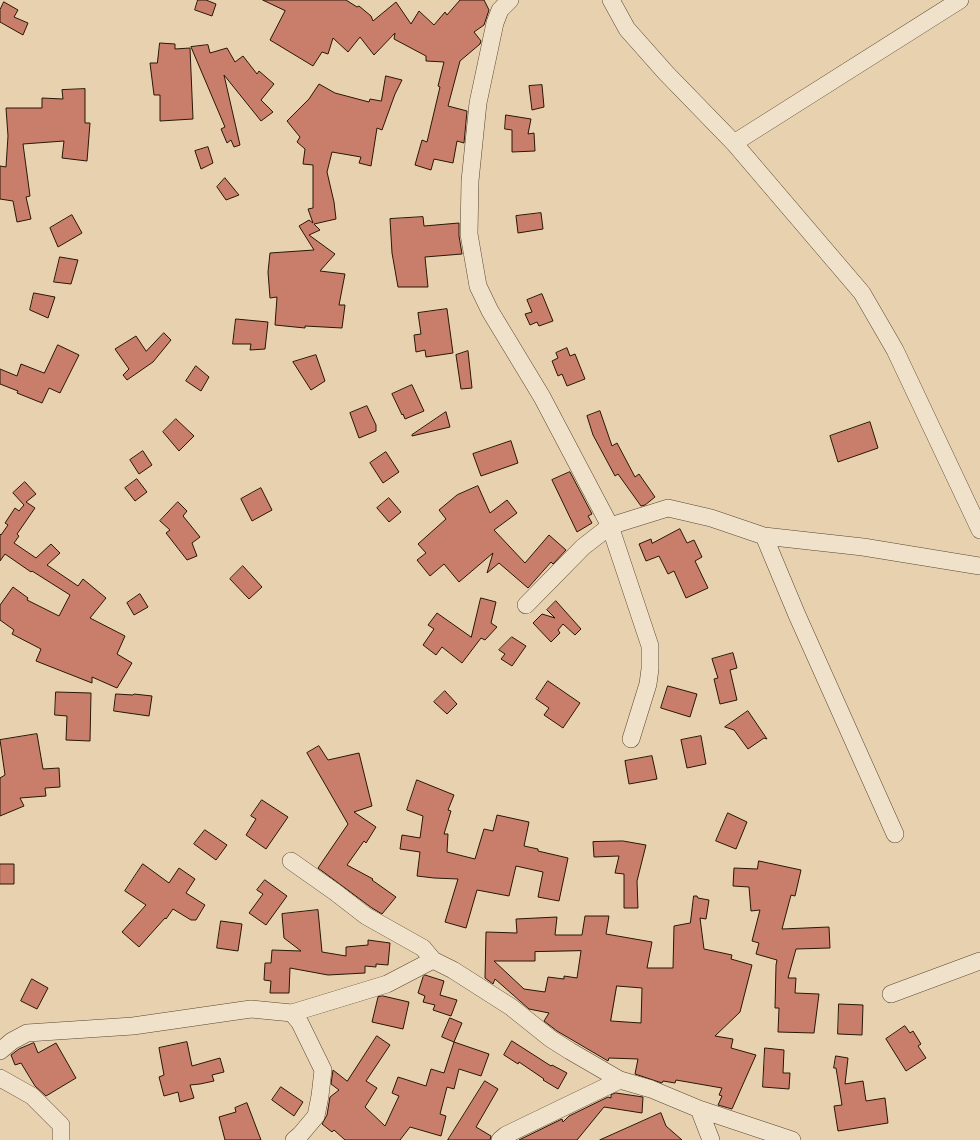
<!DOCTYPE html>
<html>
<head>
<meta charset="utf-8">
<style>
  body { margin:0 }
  canvas { display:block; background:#e8d1ae }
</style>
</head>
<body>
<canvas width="980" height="1140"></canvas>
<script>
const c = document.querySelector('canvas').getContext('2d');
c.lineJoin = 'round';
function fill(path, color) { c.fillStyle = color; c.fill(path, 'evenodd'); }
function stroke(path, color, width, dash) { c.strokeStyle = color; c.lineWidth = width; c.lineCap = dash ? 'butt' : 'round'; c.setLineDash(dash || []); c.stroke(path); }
const building = new Path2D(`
  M198,0H206L216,4L212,16L195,10Z
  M263,0H346L357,7L359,6L371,16L373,21L396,2L411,24L419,11L434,25L445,12L447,15L460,0H484L489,10L484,25L474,32L481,41L480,44L460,61L448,106L467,111L464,143L457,141L453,163L434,159L431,170L415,165L422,140L427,142L440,87L438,86L444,62L426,61V56L394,39L395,33L374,55L360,37L348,52L333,38L328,54L322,52L313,66L270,40L285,11Z
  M4,2L18,10L14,17L28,23L23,35L0,22V10Z
  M160,43L175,44V49L190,48L193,119L160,121V95H154L150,63H157Z
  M208,45L210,53L227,48L235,62L243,56L257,74L259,71L274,84L261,100L273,112L261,121L224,75L240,145L234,147L231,140L227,143L221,129L225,127L191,47Z
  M386,76L402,80L395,94L382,130L377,128L371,166L359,163L361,157L332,152L327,172L334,202L336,219L314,224L320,230L309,235L335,254L320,271L345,274L339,305H345L342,328L305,326V328L275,325L277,297L270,298L268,272L270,253L314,250L299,226L309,220L313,223L308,209L313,208V165L303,164L305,149L297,142L300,137L287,121L309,99L319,84L335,93L369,102L370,99L381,101Z
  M542,85L544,107L532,110L529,86Z
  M85,89V123H90L87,161L62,158L64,141L23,144L30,196L26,197L31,219L17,222L13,201L0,199V166L6,167L8,136L6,108H42V98L63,99L62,90Z
  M506,115L531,119L528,134L534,133L535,151L512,152V130L505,129Z
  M208,147L213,163L201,169L195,151Z
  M225,178L239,195L226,200L217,187Z
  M541,213L543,229L518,233L516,216Z
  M72,215L82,233L58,247L50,228Z
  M423,217L424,226L459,223V236L462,254L425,257L428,287H398L392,253L390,219Z
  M60,257L78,260L71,284L54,282Z
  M34,293L55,297L48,318L30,310Z
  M542,294L553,321L539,326L537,322L530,325L525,314L532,312L527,300Z
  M447,309L453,353L426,357L425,350L416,352L414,335L421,334L418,313Z
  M236,319L268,322L265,349L250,350L251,344H233Z
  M164,333L171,340L153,362L127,380L123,375L129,369L115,349L136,336L146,351Z
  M58,345L79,355L60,393L49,388L42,403L17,393L18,391L0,384V369L17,376L21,364L44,373Z
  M567,348L570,356L575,354L585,379L567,386L562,374L558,376L552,361L558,358L556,353Z
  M468,351L472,388L461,389L456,355Z
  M316,355L325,381L311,390L293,362Z
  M196,366L209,377L201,391L186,381Z
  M412,385L424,411L405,419L403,414L402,415L392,394Z
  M367,406L376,425V431L359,438L350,413Z
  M600,411L612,446L617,443L635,477L639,474L655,497L645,505L641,506L618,474L615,476L593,435L587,416Z
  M446,412L450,427L412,436V435Z
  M176,419L194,436L179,451L163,432Z
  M870,422L878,448L838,462L830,436Z
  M511,441L518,463L481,476L473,454Z
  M143,451L152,465L139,474L130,460Z
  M386,452L399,472L383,483L370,463Z
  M570,472L592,514L588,516L592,523L577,532L552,480Z
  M137,479L147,492L135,501L125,488Z
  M25,482L36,494L26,502L35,508L17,534L19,536L14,543L36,558L51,544L60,553L47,565L78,586L83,579L106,598L90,618L125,636L117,654L132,663L117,688L92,677V683L36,661L41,649L12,634L14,630L0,620V605L13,587L28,598L27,600L59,616L70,595L32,571L31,572L5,554L0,561V534L1,535L8,525L5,523L15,508L19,511L24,505L13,493Z
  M478,486L490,513L507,500L517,513L494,530L525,563L549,535L566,550L553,564L551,562L528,588L499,563L487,573L493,553L459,582L444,564L430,576L417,560L426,553L418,544L446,519L439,510L457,495Z
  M261,488L272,510L252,521L241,499Z
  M389,498L401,512L389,522L377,508Z
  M178,502L187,511L183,516L200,537L192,543L197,556L187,560L166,533L170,530L160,521Z
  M680,529L687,543L694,540L702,557L695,561L708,588L686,598L674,571L668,574L659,556L646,561L639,544L651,539L652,543Z
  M243,566L262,587L249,599L230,579Z
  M140,594L148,607L134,615L127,603Z
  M481,598L496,602L491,623L497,627L485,640L481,638L462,663L442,647L436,655L423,645L434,629L428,625L437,613L471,637Z
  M556,601L581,629L575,635L563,624L558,630L560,633L551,642L533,623L542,614L555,618L547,610Z
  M512,637L526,646L512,666L501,659L505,654L499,650Z
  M733,653L737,668L730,670L737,700L720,704L714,679L718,678L712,659Z
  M548,681L580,703L563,728L544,715L549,708L536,699Z
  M668,686L697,694L690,717L661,708Z
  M445,691L457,704L447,714L434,702Z
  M56,692L91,693L90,741L66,740L67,716L55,715Z
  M116,694L133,695L134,694L152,696L149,716L114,711Z
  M748,711L767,739L764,738L748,749L734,730L725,727Z
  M37,734L43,769L59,768L60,787L45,788L46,796L20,798L24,806L0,816V778L5,775L0,740Z
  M701,736L706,764L687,768L681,740Z
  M319,746L328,760L359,753L372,806L354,812L376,827L366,843L364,841L347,865L373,879L372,880L396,897L382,914L372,908L318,868L348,824L307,753Z
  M652,756L657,779L629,784L625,761Z
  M417,780L454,795L448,810L451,811L444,834H448L447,852L475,859L484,829L493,831L497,815L529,822L524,846L538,849V851L568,858L559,901L538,897L543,872L516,866L509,896L477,890L466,928L445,922L458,879L434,878L417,876L420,852L400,849L402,835L420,838L423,816L407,810Z
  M262,800L288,817L266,849L246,835L256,819L251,816Z
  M728,813L747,822L736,849L716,841Z
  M205,830L227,845L216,860L194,844Z
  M623,841L646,845L637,881L638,908H624V874L615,873L619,856L594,857L593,842Z
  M759,861L801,870L795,896L791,895L782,929L829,927L830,948L796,949L788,978H796L795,993L819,994L814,1033L778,1032L779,1008H775L776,965L777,960L756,954L759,943L752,941L760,910L751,911L749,887L733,886L734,868L757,869Z
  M0,864H14V884H0Z
  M143,864L169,883L179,868L195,879L186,893L205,905L196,920H191L173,909L166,919L165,918L139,947L122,932L146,905L125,891Z
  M265,880L287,896L266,925L249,913L263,894L257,890Z
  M694,896H697L698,898L709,900L706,919L700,918L704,949L732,955L731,959L752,965L740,1012L715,1036L733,1039L731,1048L756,1055L732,1109L718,1105L722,1096L719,1095L722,1088L676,1080L675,1083L663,1081L662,1083L635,1074L638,1059L609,1058L608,1061L557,1031L544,1021L549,1013L529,1009L495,979L493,984L485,978L486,932L517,933L516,919L557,917L555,935H582L585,916H609L606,934L652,942L647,968H673L674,926L690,923ZM581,951L577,978L564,976V979L548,977L545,992L524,989L494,961H535V952ZM617,986L642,988L641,1023L611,1021Z
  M318,910L322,952L346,956V947L368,945V940L390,943L388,965L376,964V967L365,966V973L328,975L290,968L289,993H270L271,981L264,980L265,963H271L272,950L301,951L284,938L282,914Z
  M221,921L242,924L238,951L217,948Z
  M425,975L444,981L440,995L457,1000L451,1016L433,1010L435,1005L423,1002L425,996L418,993L423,977Z
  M32,979L48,988L37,1009L21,1001Z
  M383,996L409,1002L403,1029L372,1022L378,997Z
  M839,1004L863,1005L862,1035L838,1034Z
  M450,1018L462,1023L454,1042L442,1037Z
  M905,1026L910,1033L913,1031L921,1044L918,1046L926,1058L906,1071L886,1039Z
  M377,1036L390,1045L366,1081L377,1088L365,1107L385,1126L399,1096L392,1093L398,1077L426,1086L431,1069L444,1073L454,1042L489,1054L481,1076L459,1069L454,1089L447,1087L440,1114L446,1116L441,1136L410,1127L400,1140H345L334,1130L332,1132L322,1124L327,1115L330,1097L339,1090L331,1084L333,1070L347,1081Z
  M512,1041L551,1066L552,1065L567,1073L558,1089L543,1080L544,1079L519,1062L518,1064L504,1055Z
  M187,1042L192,1066L220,1058L224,1072L212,1075L214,1081L200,1084L190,1085L194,1098L180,1102L178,1092L164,1096L159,1077L164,1075L159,1048Z
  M34,1043L38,1053L56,1043L76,1078L46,1096L35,1086L21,1063L15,1065L11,1055L19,1049Z
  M765,1048L784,1050L783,1073H790L789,1089L763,1087Z
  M836,1056L848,1058L845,1084L863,1081L866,1101L885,1098L888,1123L838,1131L834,1106L842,1105L836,1068H834Z
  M485,1081L498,1089L476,1127L491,1136L490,1140H448Z
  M281,1087L303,1102L294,1116L272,1100Z
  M616,1093L643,1097L642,1113L604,1107L577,1140H519L562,1119L563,1122L569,1116L608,1097L611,1098V1095Z
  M247,1103L261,1140H225L219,1117L236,1112L235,1108Z
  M661,1113L666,1126L682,1140H600Z`);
fill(building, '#c97e6b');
stroke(building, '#291705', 1);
const street = new Path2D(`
  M510,0L500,10L495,23L478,103L470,181L469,234L478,286L490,311L542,397L610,526L650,646V669L648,684L631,739
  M611,0L627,29L666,73L734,143L862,293L895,350L980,530
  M734,143L960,0
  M764,536L797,615L895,834
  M526,605L583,547L610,526L668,508L711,518L764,536L863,547L980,566
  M291,861L335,892L366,916L423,948L433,960L453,970L511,1007L551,1039L570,1051L620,1080L651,1089L699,1109L792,1140
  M891,994L980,961
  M292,1013L300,1023L323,1070L320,1096L316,1116L300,1135L294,1140
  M0,1051L12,1041L27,1033L133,1026L251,1009L292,1013L387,984L433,960
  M0,1078L32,1096L61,1125V1140
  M699,1109L711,1140
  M500,1140L506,1135L620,1080`);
stroke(street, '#59462f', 18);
stroke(street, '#f0e1ca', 17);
</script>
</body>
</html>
